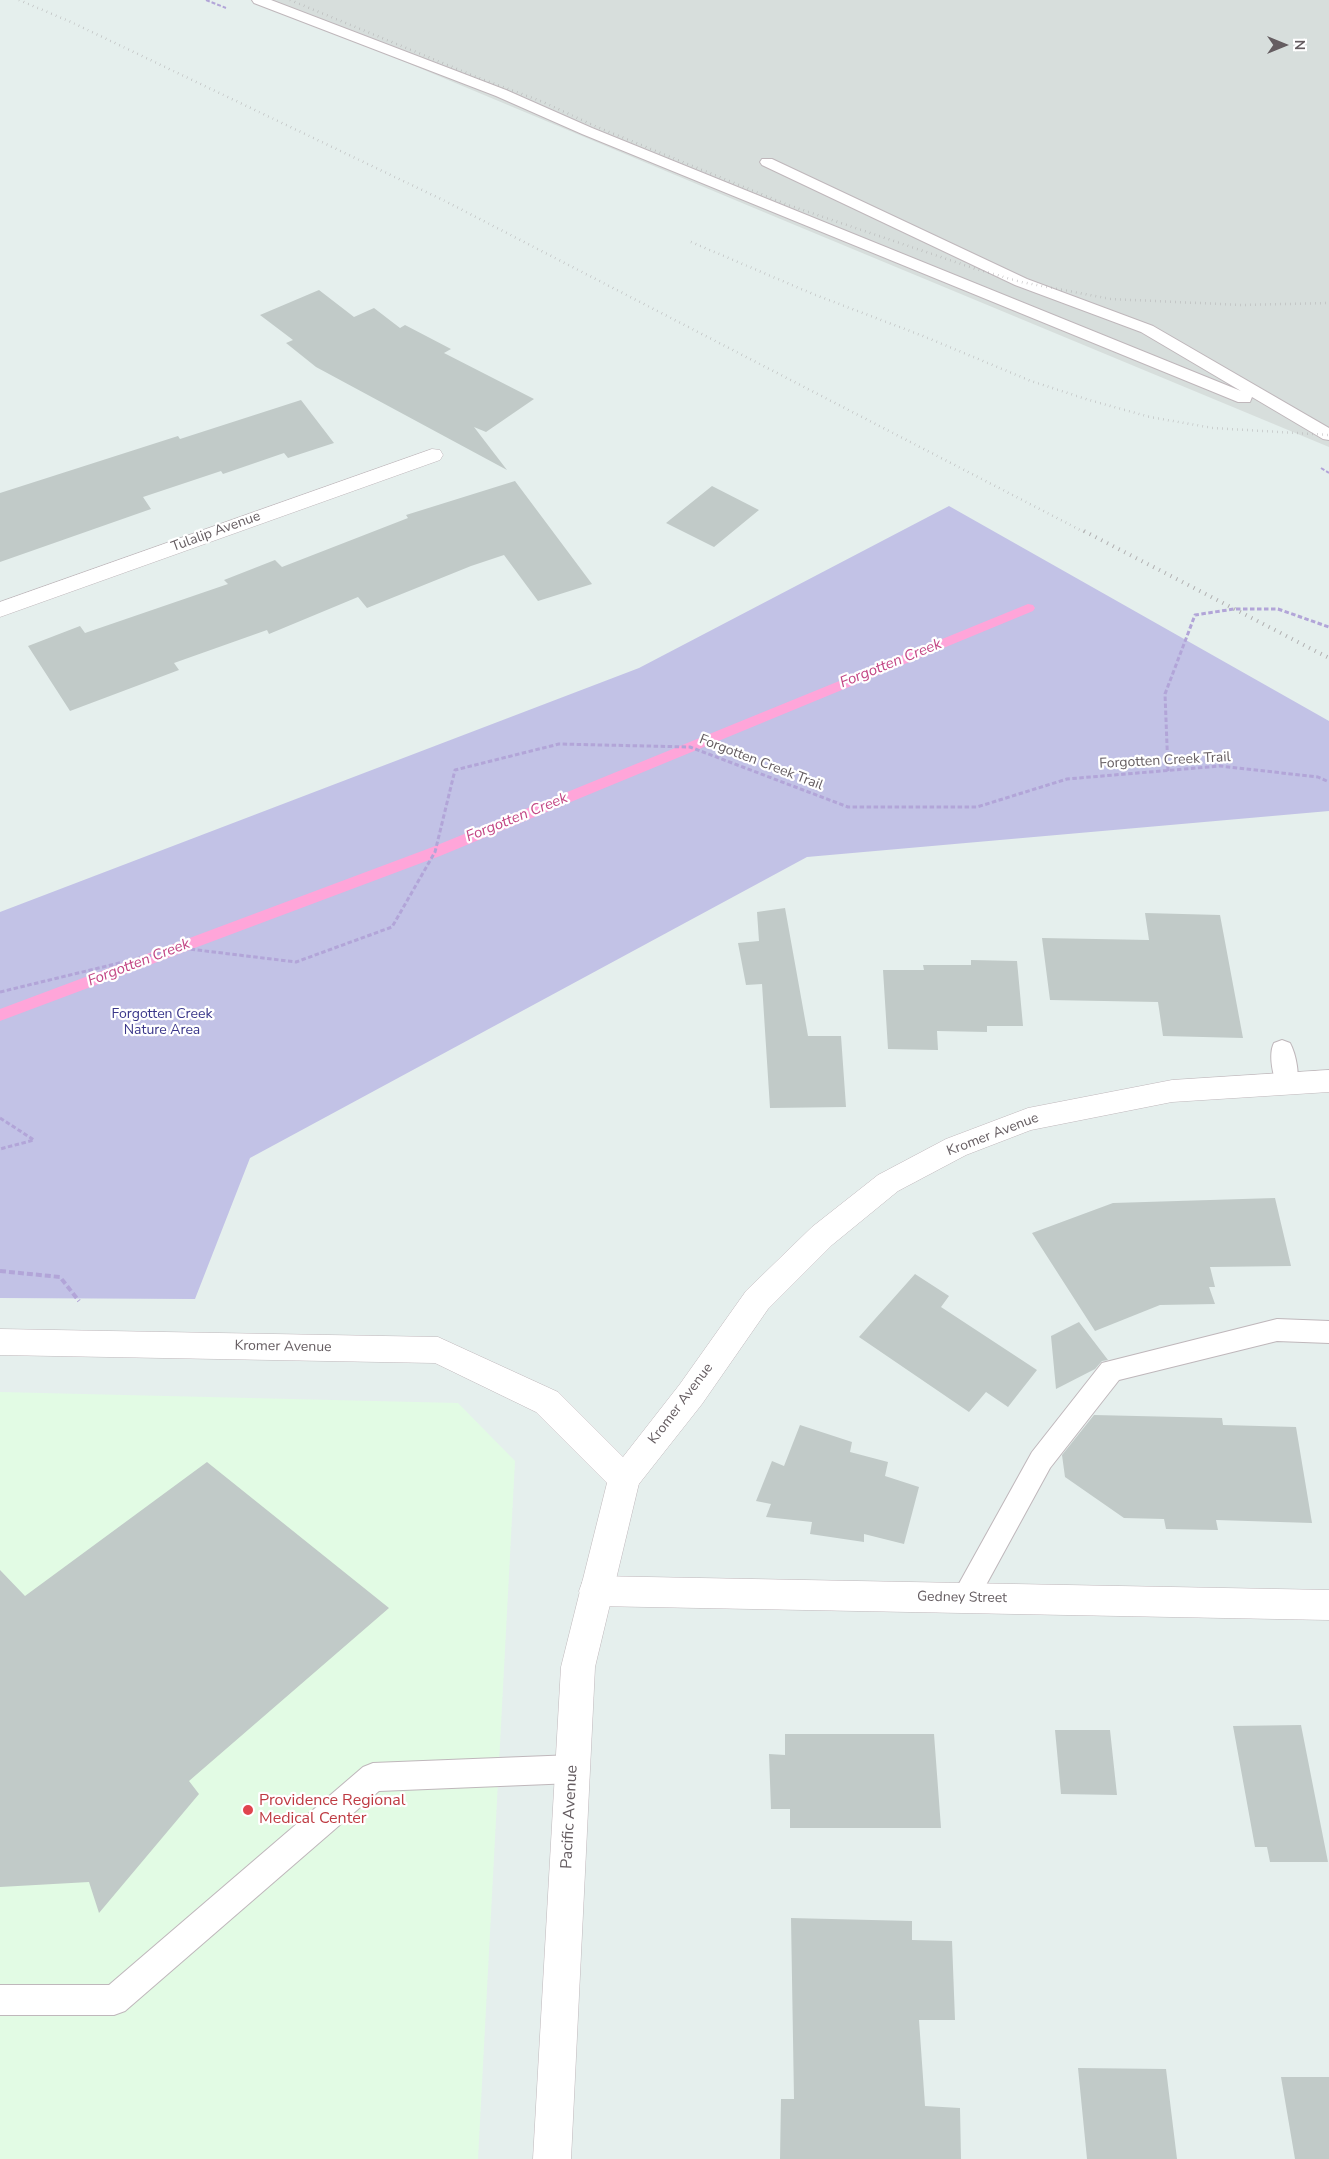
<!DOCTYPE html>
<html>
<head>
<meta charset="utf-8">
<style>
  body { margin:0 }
  #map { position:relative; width:1329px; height:2159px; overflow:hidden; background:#e5efed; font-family:"Nunito Sans",sans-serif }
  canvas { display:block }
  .north { position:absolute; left:1259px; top:20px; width:50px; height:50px; -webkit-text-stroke:4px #fff; paint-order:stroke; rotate:90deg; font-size:14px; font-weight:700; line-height:20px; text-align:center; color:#655d61 }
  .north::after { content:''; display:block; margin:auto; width:18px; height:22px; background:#655d61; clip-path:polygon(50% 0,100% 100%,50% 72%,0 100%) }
</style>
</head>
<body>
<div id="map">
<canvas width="1329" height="2159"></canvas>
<div class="north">N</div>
</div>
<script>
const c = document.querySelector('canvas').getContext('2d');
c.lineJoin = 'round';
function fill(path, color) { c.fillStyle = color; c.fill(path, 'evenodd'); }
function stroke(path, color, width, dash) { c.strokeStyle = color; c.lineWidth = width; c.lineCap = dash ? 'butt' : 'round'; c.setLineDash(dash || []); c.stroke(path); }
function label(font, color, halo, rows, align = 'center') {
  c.font = font + ' "Nunito Sans",sans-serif'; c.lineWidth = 4.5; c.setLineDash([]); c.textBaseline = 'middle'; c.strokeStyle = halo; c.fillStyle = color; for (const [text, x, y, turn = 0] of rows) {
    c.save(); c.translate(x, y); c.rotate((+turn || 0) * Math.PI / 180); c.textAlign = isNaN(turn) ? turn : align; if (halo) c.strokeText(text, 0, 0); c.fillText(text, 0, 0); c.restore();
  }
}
fill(new Path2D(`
  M257,0H1329V447L766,213Z`), '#d7dedc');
fill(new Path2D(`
  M0,1392L458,1403L515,1461L478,2159H0Z`), '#e2fbe4');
fill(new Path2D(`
  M949,506L1329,721V811L807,857L250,1158L195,1299L0,1298V912L639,668Z`), '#c2c2e6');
fill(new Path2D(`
  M1028,604L1033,605L1035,608L1033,611L440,856L0,1021V1009L430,848Z`), '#ffa5d9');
fill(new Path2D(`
  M319,290L354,317L374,308L400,328L405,325L451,349L444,353L534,399L486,432L474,427L507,470L316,367L286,343L293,340L260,315Z
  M301,400L334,443L288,458L284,453L223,474L221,471L143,497L151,509L0,562V493L178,436L180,439Z
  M515,481L592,584L538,601L504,555L471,566L367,608L358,597L269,634L267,630L174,663L179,670L70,711L28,646L80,626L85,633L228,584L224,580L275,560L282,567L408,518L406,515Z
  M712,486L759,510L714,547L666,523Z
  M785,908L808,1036H841L846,1107L770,1108L762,984L746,985L738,943L759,941L757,912Z
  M1145,913L1220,915L1243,1038L1163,1036L1158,1002L1050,1000L1042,938L1149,940Z
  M971,960L1017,961L1023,1026H987V1032L937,1031L938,1050L888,1049L883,970H924L923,965H971Z
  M1275,1198L1291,1266L1210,1267L1215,1287H1209L1215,1304L1160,1305L1095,1331L1032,1233L1113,1203Z
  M915,1274L949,1296L941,1307L1037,1370L1008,1407L986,1392L969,1412L859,1337Z
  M1079,1322L1108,1360L1102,1361L1095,1369L1056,1389L1051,1336Z
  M1094,1415L1222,1418L1223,1425L1296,1427L1312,1523L1216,1520L1218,1530L1166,1529L1164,1519L1124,1518L1065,1477L1062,1455Z
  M800,1425L852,1442L850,1452L888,1462L885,1476L919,1487L904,1544L864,1534V1542L810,1534L812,1522L766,1517L771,1504L756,1501L772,1461L784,1466Z
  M207,1462L389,1608L189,1781L199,1794L99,1913L89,1882L0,1887V1570L25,1596Z
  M1301,1725L1328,1862H1270L1267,1847H1255L1233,1726Z
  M1055,1730H1110L1117,1795L1061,1794Z
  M785,1734H934L941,1828H790V1809H771L769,1754L785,1755Z
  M791,1918L912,1921V1940L952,1941L955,2020H919L925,2106L960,2108L961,2159H780L781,2099H794Z
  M1078,2068L1166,2069L1177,2159H1087Z
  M1281,2077H1329V2159H1295Z`), '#c1cac8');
const service = new Path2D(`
  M252,0H271L506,90L592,128L1241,391L1141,332L1015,285L762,165L760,162L762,159H772L1027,279L1153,326L1329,428V440L1323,439L1252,397L1250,402H1238L582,134L496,96L254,3Z
  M1282,1040L1290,1043C1296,1054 1301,1078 1295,1089L1287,1092L1279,1089C1273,1078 1268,1054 1274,1043Z
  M1277,1319L1329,1321V1343L1277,1341L1119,1380L1050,1468L974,1607L965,1611L956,1607L952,1598L956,1589L1032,1452L1102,1363Z
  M573,1755L583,1759L587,1769L583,1779L573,1783L379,1791L125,2011L114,2015H0V1985H109L363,1767L373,1763Z`);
const minor = new Path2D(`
  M432,449L440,450L443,455L440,460L0,617V602Z
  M1329,1070V1092L1172,1102L1031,1130L966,1155L898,1191L832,1245L768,1309L702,1404L635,1489L624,1493L613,1489L536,1412L435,1363L0,1355V1329L438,1337L558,1392L623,1457L680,1384L746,1291L812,1227L878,1175L946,1139L1028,1108L1172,1080Z
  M595,1576L1329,1590V1620L595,1606L583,1602L579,1591L583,1580Z`);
const tertiary = new Path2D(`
  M624,1465L635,1469L640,1479L595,1667L571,2159H533L561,1667L608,1479L613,1469Z`);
stroke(service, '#bfb7bb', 2);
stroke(minor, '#bfb7bb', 1);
stroke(tertiary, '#bfb7bb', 1);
stroke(new Path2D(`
  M206,0L226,8
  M1321,468L1329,473`), '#b2a5d8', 2, [4, 2]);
stroke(new Path2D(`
  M1168,771L1165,694L1195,615L1234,609H1278L1329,627
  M0,992L181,948L296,962L392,927L435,852L455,770L559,744L690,747L848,807H977L1067,779L1220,766L1318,777L1329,782
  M0,1118L34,1140L0,1149`), '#b2a5d8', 3, [4.5, 2.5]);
stroke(new Path2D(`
  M0,1271L60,1277L79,1301`), '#b2a5d8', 4, [6, 3]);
fill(service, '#fff');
fill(minor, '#fff');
fill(tertiary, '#fff');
stroke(new Path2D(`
  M19,0L71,22L445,201L1086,533
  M290,0L479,78L543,102L597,127L788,205L976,269L1021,282L1111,299L1242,305L1329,303
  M691,242L813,294L923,336L1031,381L1089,400L1150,417L1213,428L1329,435`), '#b1b0b1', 2.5, [0.5, 4.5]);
stroke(new Path2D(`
  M1084,531L1329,658`), '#b1b0b1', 4, [1, 5.5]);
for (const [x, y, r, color] of [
  [248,1810,6,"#e0444e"]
]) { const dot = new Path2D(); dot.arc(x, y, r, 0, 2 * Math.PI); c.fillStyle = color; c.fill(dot); stroke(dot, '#fff', 2); }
label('14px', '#655d61', '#fff', [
  ["Tulalip Avenue",216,532,-20],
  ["Forgotten Creek Trail",1165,761,-3],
  ["Forgotten Creek Trail",761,763,21],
  ["Kromer Avenue",993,1135,-21],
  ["Kromer Avenue",283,1347,1],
  ["Kromer Avenue",681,1404,-53],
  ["Gedney Street",962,1598,1]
]);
label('14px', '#3a378a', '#fff', [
  ["Forgotten Creek",162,1015],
  ["Nature Area",162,1031]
]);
label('italic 15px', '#c34785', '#fff', [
  ["Forgotten Creek",891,664,-22],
  ["Forgotten Creek",517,818,-22],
  ["Forgotten Creek",139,963,-21]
]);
label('16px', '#be3a42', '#fff', [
  ["Providence Regional",259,1801],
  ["Medical Center",259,1819]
], 'left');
label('16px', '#655d61', '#fff', [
  ["Pacific Avenue",570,1817,-87]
]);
</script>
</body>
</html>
